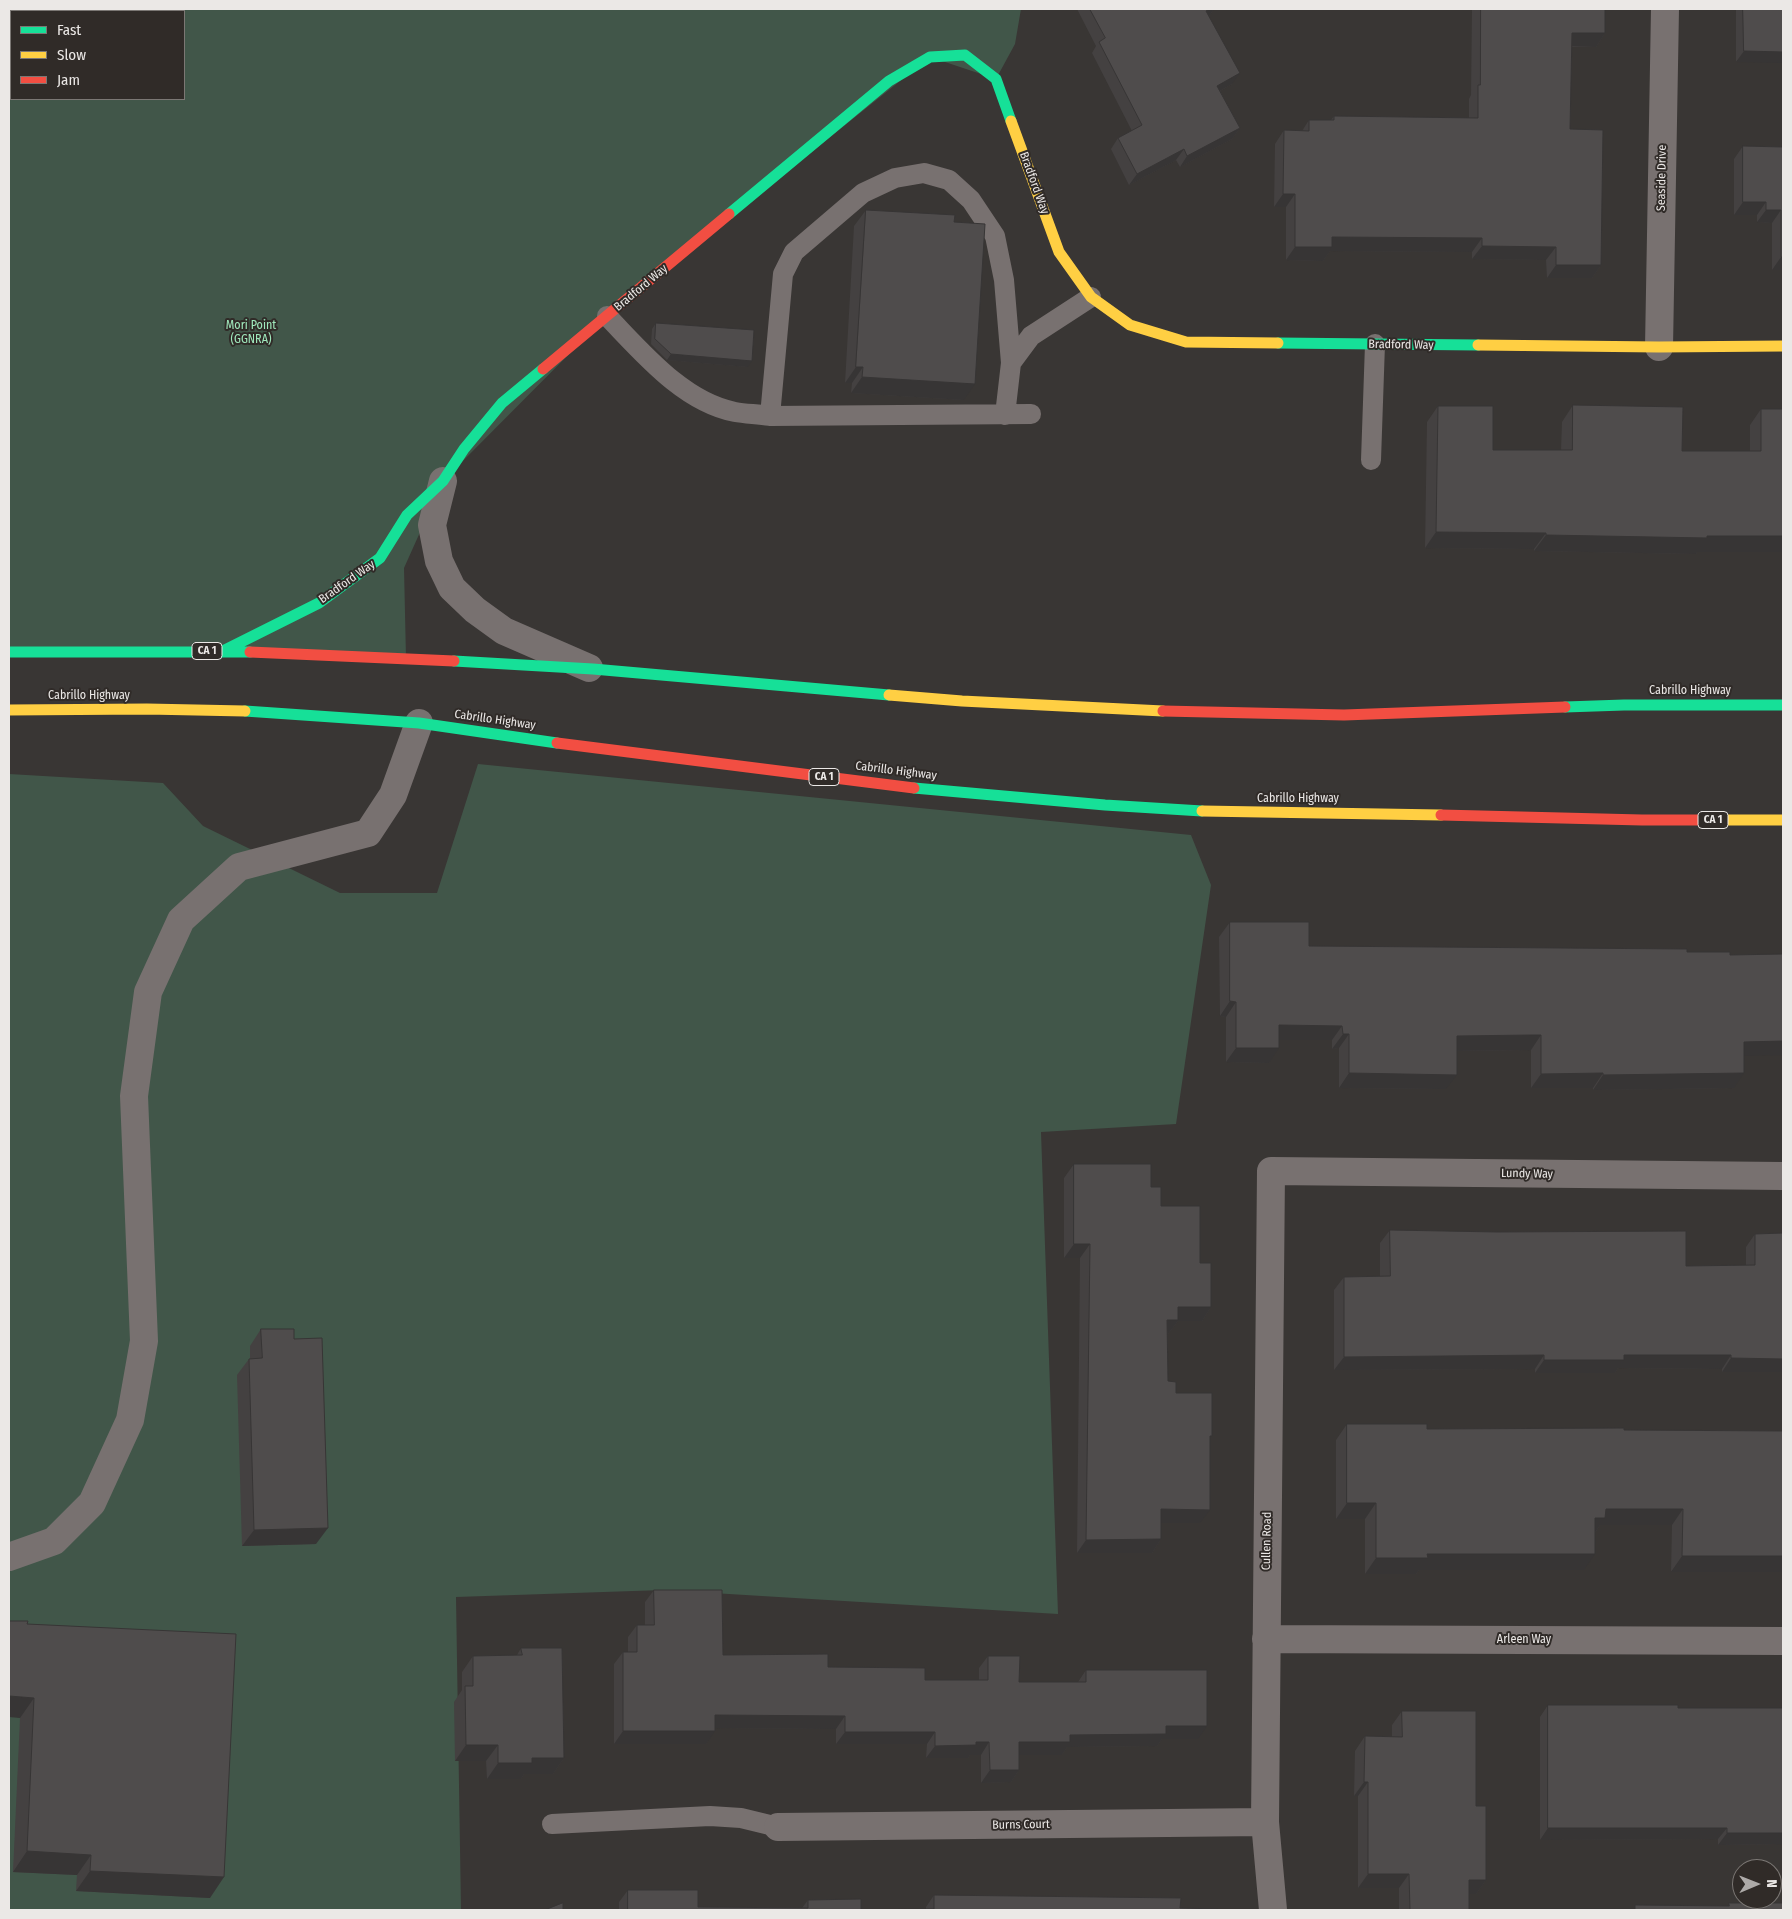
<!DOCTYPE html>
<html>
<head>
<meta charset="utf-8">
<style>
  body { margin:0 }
  #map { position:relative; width:1792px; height:1919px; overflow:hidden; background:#393634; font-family:"Fira Sans Condensed",sans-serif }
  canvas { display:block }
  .frame { position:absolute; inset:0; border:10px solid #ebe8e6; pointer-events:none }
  .legend { position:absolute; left:10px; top:10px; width:175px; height:90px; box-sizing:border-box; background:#302b28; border:1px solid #7b7774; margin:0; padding:6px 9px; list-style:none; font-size:15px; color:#ebe8e6 }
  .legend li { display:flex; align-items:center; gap:10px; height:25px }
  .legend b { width:25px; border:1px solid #7b7774 }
  .north { position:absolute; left:1732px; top:1859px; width:50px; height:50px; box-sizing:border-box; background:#302b28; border:1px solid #7b7774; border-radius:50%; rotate:89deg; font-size:14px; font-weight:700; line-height:20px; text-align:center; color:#ebe8e6 }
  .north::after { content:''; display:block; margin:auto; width:18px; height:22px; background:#adaaa8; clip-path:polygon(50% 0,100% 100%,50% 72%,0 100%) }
</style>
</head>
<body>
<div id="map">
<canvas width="1792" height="1919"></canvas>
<div class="frame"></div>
<ul class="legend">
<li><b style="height:6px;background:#16e098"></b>Fast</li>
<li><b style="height:6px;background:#ffcf43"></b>Slow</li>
<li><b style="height:6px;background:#f24e42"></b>Jam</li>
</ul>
<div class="north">N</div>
</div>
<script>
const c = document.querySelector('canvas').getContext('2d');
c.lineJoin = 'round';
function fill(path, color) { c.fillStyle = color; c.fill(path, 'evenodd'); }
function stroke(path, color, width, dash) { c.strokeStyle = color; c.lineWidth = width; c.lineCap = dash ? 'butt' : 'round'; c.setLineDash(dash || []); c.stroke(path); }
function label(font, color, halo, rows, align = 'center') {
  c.font = font + ' "Fira Sans Condensed",sans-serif'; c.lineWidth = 4; c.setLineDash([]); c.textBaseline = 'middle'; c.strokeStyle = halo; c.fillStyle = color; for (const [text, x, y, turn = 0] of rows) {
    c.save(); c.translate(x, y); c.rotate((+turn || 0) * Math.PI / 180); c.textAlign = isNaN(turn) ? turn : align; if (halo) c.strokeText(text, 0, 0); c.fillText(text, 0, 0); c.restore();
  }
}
fill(new Path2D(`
  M9,9H1021L1015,44L996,79L930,57L607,316L443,481L404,568L406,658L9,652ZM11,11H184V99H11Z
  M478,764L1191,835L1211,885L1176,1124L1041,1132L1058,1614L663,1590L456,1597L461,1910H9V774L163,783L203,826L340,893H437Z`), '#415649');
stroke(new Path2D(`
  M607,316C642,352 683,402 735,412C746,414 758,414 770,416L1031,414
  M1011,363L1031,336L1091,297
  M770,416L783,274L794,252L863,193L895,178L924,173L949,180L971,200L995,236L1004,280L1011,363L1005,415
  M1371,460L1375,344
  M552,1824L710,1816L741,1818L778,1827`), '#787170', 20);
stroke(new Path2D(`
  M1659,347L1665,9
  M443,481L432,525L439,561L452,588L475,610L504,631L589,668
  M9,1557L54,1541L92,1503L130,1420L144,1341L134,1096L148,992L181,920L239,867L368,833L393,795L419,723
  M1266,1639L1783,1641
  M778,1827L1265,1822
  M1273,1910L1265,1822L1271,1171L1783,1176`), '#787170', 28);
stroke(new Path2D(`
  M729,214L889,81L930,57L965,55L996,79L1011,121
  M1278,343L1478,345
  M223,651L319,603L380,558L407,515L443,481L464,449L502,403L543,369
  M9,652H250
  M454,661L593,669L889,695
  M1565,707L1624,705H1783
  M245,711L419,723L557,743
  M914,788L1105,805L1202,811`), '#16e098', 11);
stroke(new Path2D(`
  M1011,121L1059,252L1091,297L1130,325L1186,342L1278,343
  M1478,345L1659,347L1783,346
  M889,695L962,701L1163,711
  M9,710L147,709L245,711
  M1202,811L1441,815
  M1713,820H1783`), '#ffcf43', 11);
stroke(new Path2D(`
  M543,369L729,214
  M250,652L454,661
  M1163,711L1344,715L1565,707
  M557,743L914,788
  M1441,815L1642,820H1713`), '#f24e42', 11);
fill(new Path2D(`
  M1077,9H1214L1209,16L1232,84L1220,91L1240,128L1232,139L1180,167L1176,160L1129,185L1111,149L1118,138L1132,131L1092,53L1096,46Z
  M1472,9H1605V33L1596,47H1571L1570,129L1601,265L1592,278H1547L1546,260L1472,259V252L1330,251L1323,261L1286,260V207H1274L1275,144L1284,130L1302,131L1309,120H1331L1334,116L1469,118V99L1471,95Z
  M1737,9H1783L1736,62V10Z
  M1743,146L1783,147V270H1772V223L1757,222V215H1734V159Z
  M866,210L954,222L964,400L851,393L852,383H845L854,226Z
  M656,323L748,367L667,360L651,344L652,329Z
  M1573,405L1682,451H1750V425L1761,409L1783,552H1697L1696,554L1534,551V549L1425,548L1427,422L1438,406L1493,450H1561L1562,422Z
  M1230,922L1309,946L1687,952L1744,1056L1734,1088L1593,1090V1088H1531V1050L1457,1051L1446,1089L1339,1088V1048L1332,1049V1040H1279L1269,1063L1226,1062V1017L1220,1016L1219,937Z
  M1074,1164L1151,1187L1161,1206L1200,1263L1211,1307L1202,1321H1178L1168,1334H1167L1168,1381L1210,1439L1200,1523H1161V1539L1152,1553H1077L1080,1258H1064V1178Z
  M1390,1230L1686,1266L1746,1265V1247L1755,1234L1783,1372H1722V1369L1618,1368L1615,1373H1535V1369L1334,1370V1290L1344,1277H1380V1243Z
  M261,1329L294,1339L316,1544L242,1546L237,1375L249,1359H250V1346Z
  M1347,1424L1427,1429L1783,1431L1671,1572L1672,1525H1600L1595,1533L1584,1570H1419L1416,1574H1365V1519H1336V1440Z
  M654,1590L723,1655L925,1680H979V1668L988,1656L1019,1682H1078L1086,1670L1198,1739H1162L1157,1746L1067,1747L1062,1755H1019V1770L1011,1782L981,1783V1755H970L968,1758H926L927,1744H836V1729L715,1728L706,1744H614V1664L623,1652H628V1637L637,1625H645V1602Z
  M27,1624L210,1898L76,1891L77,1875L13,1872L20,1718Z
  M521,1648L564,1758L553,1774H524L521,1779H487L486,1761H455L454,1702L462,1690V1672L473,1656L517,1655Z
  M1548,1705L1678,1708H1783V1844L1718,1845V1839L1540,1840V1717Z
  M1402,1711L1476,1806L1486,1880L1476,1894H1469V1910H1399V1888H1358V1796H1354L1355,1751L1365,1736L1392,1737V1725Z
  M628,1890L698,1907L802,1908L808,1900L861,1910L926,1909V1907L934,1895L1218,1910H619V1902Z`), '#444141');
fill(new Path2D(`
  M1210,9H1214L1209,16L1206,11Z
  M1572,33H1605L1596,47L1562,46Z
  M1744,51L1783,52V63L1736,62Z
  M1240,73L1232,84L1209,97L1217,86Z
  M1240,128L1232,139L1180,167L1187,156Z
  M1184,149L1176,160L1129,185L1137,174Z
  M1283,194H1295L1286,207H1274Z
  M1743,202H1766L1757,215H1734Z
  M1766,210H1781L1772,223L1757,222Z
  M1332,237L1482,238L1472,252L1330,251L1323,261L1286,260L1295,247Z
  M1482,246L1556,247L1546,260L1472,259Z
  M1781,257H1783V270H1772Z
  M1556,265H1601L1592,278H1547Z
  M671,354L752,361L748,367L667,360Z
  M856,367H863L852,383H845Z
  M862,377L975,384L964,400L851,393Z
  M1436,532L1546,533L1534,549L1425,548Z
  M1546,535L1783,536V552H1697L1696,554L1534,551Z
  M1230,1001L1236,1002L1226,1017L1220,1016Z
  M1279,1025L1342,1026L1332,1040H1269Z
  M1343,1034H1349L1339,1048L1332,1049Z
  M1531,1035H1541L1531,1050L1446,1051L1457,1036Z
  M1783,1041V1055L1733,1056L1744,1042Z
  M1236,1048H1279L1269,1063L1226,1062Z
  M1349,1073L1457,1075L1446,1089L1339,1088Z
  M1603,1073L1593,1088H1531L1541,1074Z
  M1744,1073L1734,1088L1593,1090L1603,1075Z
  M1074,1244H1090L1080,1258H1064Z
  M1178,1307H1211L1202,1321H1178L1168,1334H1157Z
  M1544,1355L1535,1369L1334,1370L1344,1357Z
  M1624,1355H1731L1722,1369L1618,1368L1615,1373H1535L1544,1360Z
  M1731,1358L1783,1359V1372H1722Z
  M1347,1503H1376L1365,1519H1336Z
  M1161,1509L1210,1510L1200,1523H1152Z
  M1606,1509H1683L1672,1525H1600L1594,1534L1595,1518Z
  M328,1528L316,1544L242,1546L254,1530Z
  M1161,1539L1152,1553H1077L1086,1540Z
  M1427,1554H1595L1584,1570H1419L1416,1574H1365L1376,1558Z
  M1682,1556H1783V1572H1671Z
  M9,1696L34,1698L20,1718L9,1717Z
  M715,1715L845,1716L836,1729L706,1728Z
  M1166,1726H1207L1198,1739H1162L1157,1746L1067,1747L1062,1755H1011L1019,1742L1070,1735Z
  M623,1731H715L706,1744H614Z
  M845,1732H935L927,1744H836Z
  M976,1742H989L981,1755H970L968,1758H926L935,1746Z
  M466,1745H498L486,1761H455Z
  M532,1758H564L553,1774H524L521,1779H487L498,1763Z
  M990,1770H1019L1011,1782L981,1783Z
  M1364,1782H1368L1358,1796H1354Z
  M1548,1828H1727L1718,1839L1540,1840Z
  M1727,1833H1783V1844L1718,1845Z
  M27,1851L91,1855L77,1875L13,1872Z
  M90,1871L224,1877L210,1898L76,1891Z
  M1368,1874H1409L1399,1888H1358Z
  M1469,1880H1486L1476,1894H1459Z`), '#373535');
const building = new Path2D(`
  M1090,9H1210L1206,11L1240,73L1217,86L1240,128L1187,156L1184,149L1137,174L1118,138L1142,125L1099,42L1105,38Z
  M1481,9H1605V33H1572L1570,129L1603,130L1601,265H1556V247L1482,246V238L1332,237V247H1295V194H1283L1284,130L1309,131V120H1334V116L1478,118V85H1480Z
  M1743,9H1783V52L1744,51Z
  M1743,146L1783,147V257H1781V210H1766V202H1743Z
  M866,210L955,215L954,222L985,224L975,384L862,377L863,367H856Z
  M656,323L754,330L752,361L671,354L655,339Z
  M1573,405L1683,407L1682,451H1761V409H1783V536H1707V538L1546,535V533L1436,532L1438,406H1493V450H1572Z
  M1230,922H1309V946L1687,949V952H1730V955L1783,954V1041L1744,1042V1073L1603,1075V1073L1541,1074V1035H1531L1457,1036V1075L1349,1073V1034H1343L1342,1026L1279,1025V1048H1236V1002L1230,1001Z
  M1074,1164H1151V1187H1161V1206H1200V1263H1211V1307H1178V1320H1167L1168,1381L1176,1382V1393H1212V1436H1210V1510L1161,1509V1539L1086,1540L1090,1244H1074Z
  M1390,1230L1497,1232L1686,1231V1266L1755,1265V1234L1783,1233V1359L1731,1358V1355H1624V1360H1544V1355L1344,1357V1277L1390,1276Z
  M261,1329H294V1339L322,1338L328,1528L254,1530L249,1359L262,1358Z
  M1347,1424H1427V1429L1624,1428V1430L1783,1431V1556H1682L1683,1509H1606L1605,1518H1595V1554H1427L1428,1558H1376V1503H1347Z
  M654,1590H722L723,1655L828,1654V1667L925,1668V1680H988V1656H1020L1019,1682H1086V1670H1207V1726H1166V1734L1070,1735V1742H1019V1770H990L989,1742H976V1745L935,1746V1732H845V1716L715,1715V1731H623V1652H637V1625H654Z
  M9,1621H28L27,1624L236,1634L224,1877L90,1871L91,1855L27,1851L34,1698L9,1696Z
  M521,1648H562L564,1758H532V1763H498V1745H466L465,1686H473V1656L522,1655Z
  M1548,1705H1678V1708H1783V1833H1727V1828H1548Z
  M1402,1711H1476V1806H1486V1880H1469V1910H1410L1409,1874H1368V1782H1364L1365,1736L1402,1737Z
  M628,1890H698V1907L808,1908V1900L861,1899V1910L934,1909V1895L1181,1898L1180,1908L1218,1909V1910H628Z
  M563,1903V1910H545Z
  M1729,1903H1783V1910H1540V1909H1635V1905L1729,1906Z`);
fill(building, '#4f4c4c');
stroke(building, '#373535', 1);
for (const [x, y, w] of [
  [207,651,30],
  [824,777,30],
  [1713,820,30]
]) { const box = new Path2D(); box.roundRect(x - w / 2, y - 8.5, w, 17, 4); c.fillStyle = '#302b28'; c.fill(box); stroke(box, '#ebe8e6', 1); }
label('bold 11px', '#ebe8e6', null, [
  ["CA 1",207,651],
  ["CA 1",824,777],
  ["CA 1",1713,820]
]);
label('12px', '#ebe8e6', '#302b28', [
  ["Seaside Drive",1662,178,-89],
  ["Bradford Way",1034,183,70],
  ["Bradford Way",641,288,-40],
  ["Bradford Way",1401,345,1],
  ["Bradford Way",347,582,-35],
  ["Cabrillo Highway",1690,691],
  ["Cabrillo Highway",89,696],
  ["Cabrillo Highway",495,720,8],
  ["Cabrillo Highway",896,771,7],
  ["Cabrillo Highway",1298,799],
  ["Lundy Way",1527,1174,1],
  ["Cullen Road",1267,1541,-89],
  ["Arleen Way",1524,1640],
  ["Burns Court",1021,1825,-1]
]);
label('12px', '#a0e9bd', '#302b28', [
  ["Mori Point",251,326],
  ["(GGNRA)",251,340]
]);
</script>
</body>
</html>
